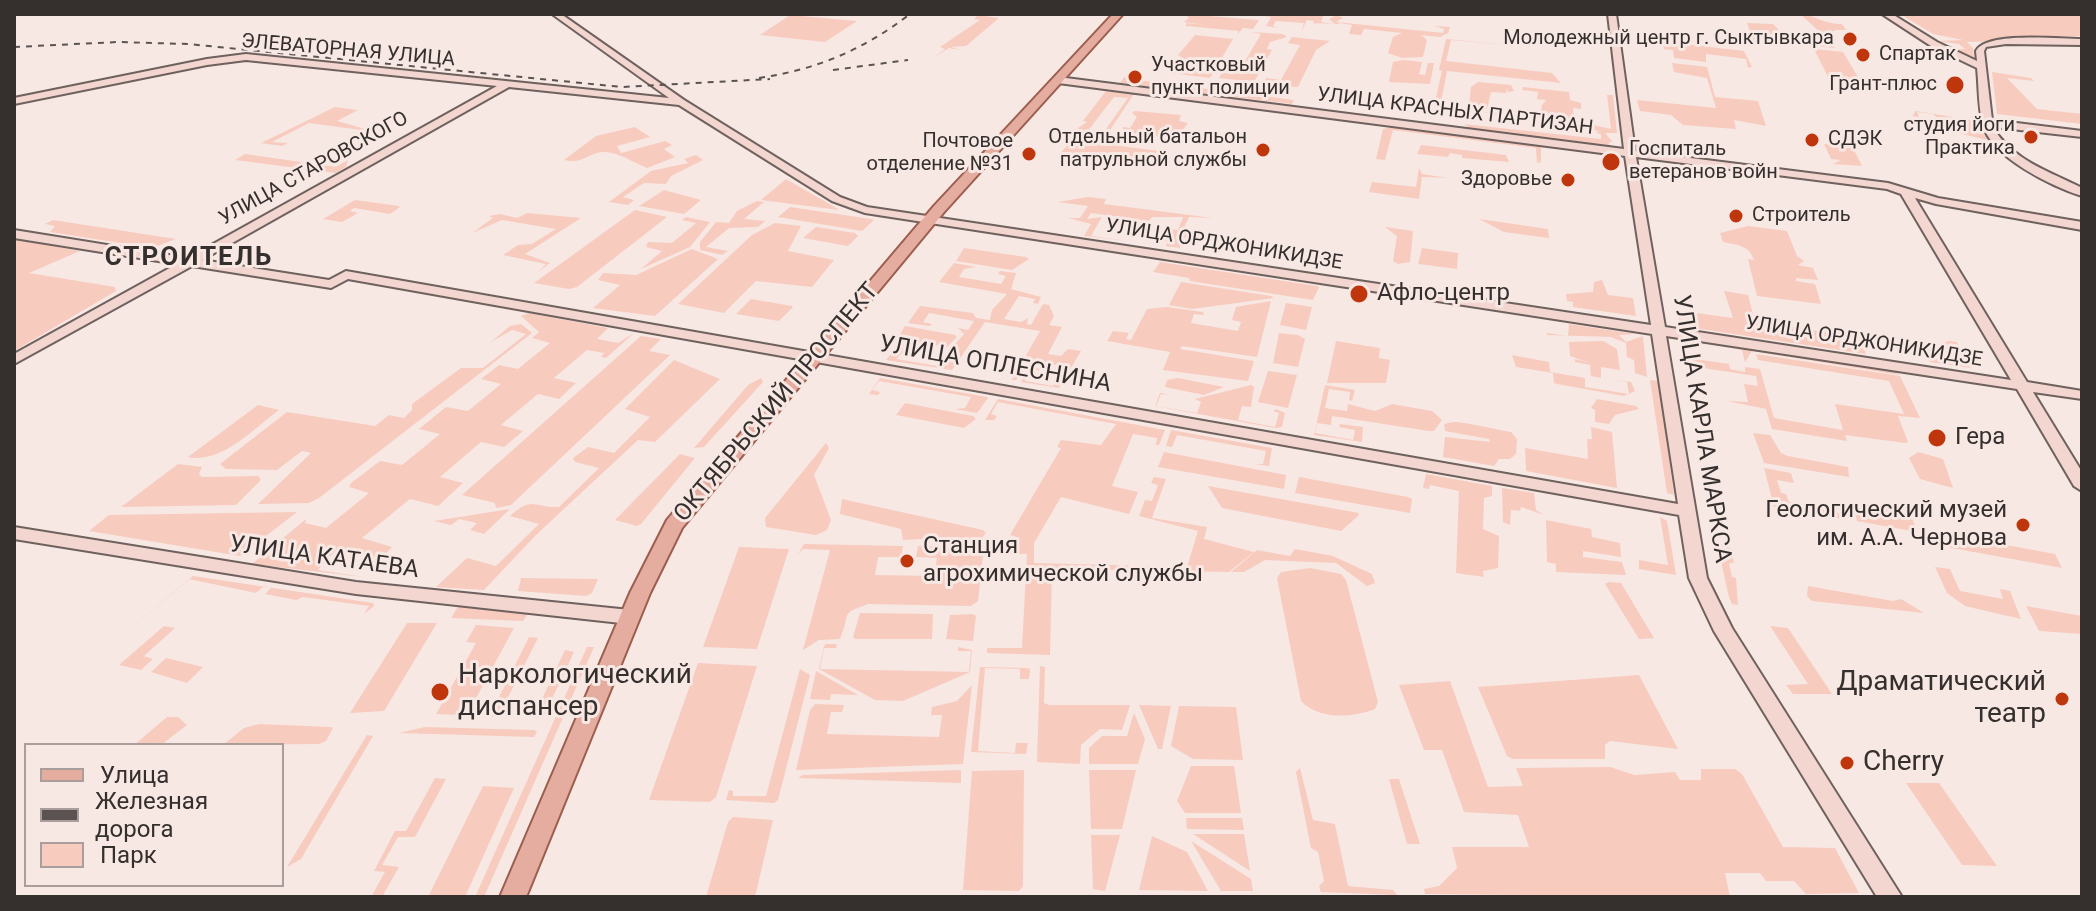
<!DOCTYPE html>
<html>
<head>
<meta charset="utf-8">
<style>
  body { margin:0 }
  #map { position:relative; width:2096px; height:911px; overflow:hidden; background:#f7e8e4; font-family:Roboto,sans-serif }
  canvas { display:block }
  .frame { position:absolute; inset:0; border:16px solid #352f2e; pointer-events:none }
  .legend { position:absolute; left:24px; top:743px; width:260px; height:144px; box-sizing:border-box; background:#f7e8e4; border:2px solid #a99e9b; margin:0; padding:10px 14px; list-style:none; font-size:24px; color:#352f2e }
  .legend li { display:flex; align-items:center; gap:16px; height:40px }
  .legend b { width:40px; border:2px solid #a99e9b }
</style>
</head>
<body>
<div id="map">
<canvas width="2096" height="911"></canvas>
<div class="frame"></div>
<ul class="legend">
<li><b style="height:10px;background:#e5ada0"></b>Улица</li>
<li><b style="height:10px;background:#5b5352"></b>Железная дорога</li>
<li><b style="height:22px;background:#f8cbbf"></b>Парк</li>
</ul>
</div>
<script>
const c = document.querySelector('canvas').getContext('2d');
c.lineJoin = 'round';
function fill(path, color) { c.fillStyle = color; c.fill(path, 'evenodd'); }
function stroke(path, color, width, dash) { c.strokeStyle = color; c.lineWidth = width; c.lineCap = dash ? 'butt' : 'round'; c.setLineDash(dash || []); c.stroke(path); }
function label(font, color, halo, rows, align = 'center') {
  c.font = font + ' Roboto,sans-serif'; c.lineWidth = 6; c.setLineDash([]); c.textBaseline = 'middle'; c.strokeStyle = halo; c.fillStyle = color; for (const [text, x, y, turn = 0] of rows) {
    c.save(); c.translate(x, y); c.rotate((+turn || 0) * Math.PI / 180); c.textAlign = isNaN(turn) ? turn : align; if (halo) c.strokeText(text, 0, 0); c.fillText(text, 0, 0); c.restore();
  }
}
fill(new Path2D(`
  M1184,14L1259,20L1253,29L1243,28L1237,35L1239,31L1186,26V23L1207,25L1184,22L1189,18Z
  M1278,14H1324L1321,22L1335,24L1329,19L1337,15L1343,18L1336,22L1443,33L1444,29L1434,26L1450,27L1448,33L1440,37L1421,35L1427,40L1423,57L1402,58L1388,53L1393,37L1402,33L1364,29L1361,35L1349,34L1352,25L1339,23L1338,24L1313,23L1310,29L1314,21L1307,20L1301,32L1304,23L1276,21L1273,26L1279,28L1266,26L1271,17L1264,16V15Z
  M1800,14C1816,15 1822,24 1842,24L1846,30H1835L1827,35L1835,48L1753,40L1747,23L1773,24L1780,31L1823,35Z
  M1900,14H2082V35L2065,40L1967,42L1973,48L1974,57L1952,50L1965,49L1959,44L1938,41L1963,40L1933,34Z
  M790,15L857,21L825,42L760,35Z
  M978,15L999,18L966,46L951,47L961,50L949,48L933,58L945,49L940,47L980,20L974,19Z
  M1663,31H1674L1677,43L1744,51L1752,67L1748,68L1746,59L1706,54V62L1674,58L1673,50L1664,49L1662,39L1668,38Z
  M1251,32L1283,34L1287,37L1270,42L1267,49L1272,50L1254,82L1219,78L1226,66L1241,68L1261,34Z
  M1195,35L1233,39L1217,66L1208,68L1215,69L1210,78L1170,73L1181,57L1178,55Z
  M1292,37L1330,41L1316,50L1298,87L1264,84L1266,78L1281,80L1300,45L1288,43Z
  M1446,39L1528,47L1451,40L1446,61L1552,73L1561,83L1447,71L1440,107L1446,109H1437L1434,106L1442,71L1439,70Z
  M1814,49L1843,52L1861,82L1828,77Z
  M1403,60L1422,62L1419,74L1425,75L1428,63H1434L1430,84L1389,82L1393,62Z
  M1672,63L1707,67L1715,97L1758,101L1766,126L1734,120L1736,129L1683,125L1671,115L1640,111L1637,100L1716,108L1707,78L1674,72Z
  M1992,72L2031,78L2034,81L2007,78L2037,109L2082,114V124L1997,114Z
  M1124,77L1130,79L1294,100L1292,104L1120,83Z
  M1478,82L1511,85L1514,91L1508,92L1507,88L1506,93L1491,92L1487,109L1468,112L1471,87Z
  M1523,87L1569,92L1570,100L1581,103V109L1573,108L1574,120L1582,125L1545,122L1544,116L1542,119L1511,115L1510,118L1483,112L1540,116L1542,105L1546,100L1537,99L1538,92L1522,90Z
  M1106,91L1134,94L1110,130L1106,129L1128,98L1114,97L1087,132L1110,131L1102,137L1109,136L1104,144L1168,152L1160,166L1059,154L1081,132L1078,128L1087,122L1083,121Z
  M1607,95H1613L1617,133H1605L1612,141L1608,144L1614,147L1472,130L1464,124L1601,139V134L1596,133L1599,131L1590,129L1589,124L1611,129Z
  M335,107L358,110L337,121L365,129L346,136L361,130L309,123L272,142L288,143L282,146L261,143Z
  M1135,111L1181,115L1179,121L1188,123L1176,139L1123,132V127L1130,128L1137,117L1132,113Z
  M1916,111L1977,121L1987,140L1946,130L1940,122L1966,125L1962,119H1958L1960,123L1939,120L1933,114L1917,112L1919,117L1912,116Z
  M635,127L650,137L617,146L621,153L665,141L672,145L664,149L675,157L647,168C629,161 612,147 594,154C581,159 579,163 564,160L596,136Z
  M1392,127L1541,145V162L1537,163L1536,148L1393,130L1385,160L1376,159L1383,129Z
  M1839,137L1858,141L1851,144L1862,166L1833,164L1841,160L1831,159L1824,144L1850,146Z
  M1421,145L1506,155L1509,162L1462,158V155L1450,153L1448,157L1417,154Z
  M245,154L336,167L348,160L346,167L336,173L235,160Z
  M696,155L703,160L671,176L666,184L644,183L623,197L634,200L628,205L609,202L651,171L688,163L684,159Z
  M1419,168L1422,174L1448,178L1422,177L1419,199L1369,192L1372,182L1416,187Z
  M786,179L838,209L839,210L761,200Z
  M664,190L701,200L684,214L639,206Z
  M1088,197L1106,199L1104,204L1213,218L1189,217L1182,232L1216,237L1214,242L1180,237V248L1166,246L1168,241L1161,240L1165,230L1159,229L1178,230L1183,217H1152L1149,221L1091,213L1087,219L1102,217L1091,236L1128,241L1084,236L1091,224L1068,218H1080L1088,206L1058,202Z
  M355,200L399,206L400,207L390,214L354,208L350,211L358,213L342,222L323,219Z
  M757,201L783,205L764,202L744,219L765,221L758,227L729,228L706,247L728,251L722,255L700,250V242L716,222L729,223L737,211Z
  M790,207L871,219L874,220L862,231L778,217Z
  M635,210L667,217L577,287L569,289L534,283Z
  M527,213L581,218L525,254L550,263L538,272L546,264L503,255L518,245L532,244L556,229L502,220L472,233L493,218L489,216L500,214L517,218Z
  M686,217L710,222L690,247L641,269L662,251L646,247L648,242L672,243L696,223L682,220Z
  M1479,219L1548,229L1549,238L1504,232Z
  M53,220L176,239L152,248L50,232L55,226L45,224Z
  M775,223L801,226L788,251L834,260L812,287L756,281L724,313L678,304L752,235Z
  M1748,226L1787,231L1797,256L1804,261L1798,265L1813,268L1818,280L1796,278V281L1815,284L1821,304L1757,296L1748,259L1754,260C1749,245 1737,245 1723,242L1720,233Z
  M816,227L855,233L858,236L848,246L803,238Z
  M1385,227L1413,231L1410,262L1398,264L1393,261L1397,236Z
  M14,239L80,251L29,273L115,287L116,291L14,351Z
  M964,248L1026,257L1029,259L1012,270L956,261Z
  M1422,248L1458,253L1457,269L1418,264Z
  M692,249L718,259L655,316L593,308L620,285L598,280L603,273L636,275Z
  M1160,262L1317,286L1319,287L1313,300L1190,281L1189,278L1153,272Z
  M954,263L976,267L964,269L959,277L1001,284L1006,276L998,274L1000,271L1016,273L1011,289L1041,297L1038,304L1033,303L1035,299L1019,296L1004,319L1021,322L1028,318L1027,324L1031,325L1043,304L1049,305L1054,316L1049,325L1062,327L1048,354L1061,356L1068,349L1081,351L1059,388L1021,382L1031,367L1044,370H1030L1025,381L1053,386L1059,376L1047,373L1055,370L1056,365L1032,361L1016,380H1012L1040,331L985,322L952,370L886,360L899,344L911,345L896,359L943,367L949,351L964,334L958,328L968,330L974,321L929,313L923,322L932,324L930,326L908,323L920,306L973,313L976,318L990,320L992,310L1007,294L939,282Z
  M1602,280L1608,295L1633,298L1636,316L1573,307V302L1567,301L1566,294L1593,292L1594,282Z
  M1181,282L1271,296L1274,298L1192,309L1169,305Z
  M1724,291L1748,295L1755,322L1859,337L1866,354L1694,328L1679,319L1674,310L1733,318Z
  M751,299L792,306L793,307L779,321L736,314Z
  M1271,301L1257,357L1182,346L1180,349L1254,361L1248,381L1163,370L1170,352L1107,341L1113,331L1129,333L1126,339L1131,340L1147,309L1167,307L1203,312L1204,315L1194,314L1191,323L1238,331L1241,322L1232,320L1236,307Z
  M1286,303L1312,307L1306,330L1280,325Z
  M529,313L608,328L597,339L618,343L634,333L606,358L601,357L604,353L587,350L554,378L576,383L559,399L538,394L501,425L523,431L504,447L481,442L440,477L463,483L438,506L410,499L362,538L392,547L382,558L336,550L318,570L363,577L252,564L306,519L305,523L326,528L369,493L349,487L351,483L380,461L402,465L440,434L419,429L446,407L468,411L501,384L481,379L499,365L518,369L550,343L532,338L539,332L521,316Z
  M521,324L532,333L319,498L309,503L258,504L311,453L302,451L277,470L226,469L220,464L287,412L375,426L389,415L404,418L412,410V404L461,368H483L526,334L512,330L491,342L510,326Z
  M1569,324L1636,334L1619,335L1626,342L1643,336L1647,377L1635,373L1634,360L1627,357L1626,343L1611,337L1547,335V333L1568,336Z
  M905,326L955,335L957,337L947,347L897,339Z
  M1279,333L1298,335L1305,339L1298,367L1273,363Z
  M641,336L661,339L649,351L670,355L511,505L496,508L495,503L462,495Z
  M1683,339L1894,371L1900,375L1752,351L1745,362L1742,350Z
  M1336,341L1380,348L1379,358L1390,360L1386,383H1327Z
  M1603,341L1617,349L1620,370L1601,367V378L1591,376L1590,365L1575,362V359L1590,363L1570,356L1569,342Z
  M1949,341L1957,342L1964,361L1971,368L1930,362L1922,349Z
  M1756,354L1900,376L1920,418L1898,416L1908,442L1905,443L1845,435L1847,441L1772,429L1766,409L1727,401L1748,402L1744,384L1758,386L1756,376L1683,365L1682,357L1729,364L1730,369L1745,372V367L1760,369L1774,418L1843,430L1835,404L1904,414L1889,381L1758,360Z
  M1512,355L1549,362L1550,372L1585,378V387L1629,394L1627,382L1613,380L1631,382L1635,391L1624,396L1557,384L1554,383L1553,373L1516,367Z
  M674,360L720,379L655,442L638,440L536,535L484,590L436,587L467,558L496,566L539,524L510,516C533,495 534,508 559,507L599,468L575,462L573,458L588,447L614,453L650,417L625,409Z
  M1268,371L1297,375L1288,408L1258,402Z
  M761,378L763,382L704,447L694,448L748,385Z
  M880,378L987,397L988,398L977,413L955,409L965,408L971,397L879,381L872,390L880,392L878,395L869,394Z
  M1178,378L1224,387L1204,395L1165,387L1167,380Z
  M1650,380L1659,381L1674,495L1667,493Z
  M1251,385L1254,387L1251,407L1242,406L1238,420L1275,427L1279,413L1273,411L1276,409L1285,413L1282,427L1275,428L1155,406L1160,393H1162L1170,395L1161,394L1156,406L1197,413L1201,402L1195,399Z
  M1325,385L1355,390L1352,401L1349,400L1350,392L1329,389L1325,408L1347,411L1348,404L1375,411L1392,404L1432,411L1442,420L1434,431H1429L1332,416L1331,425L1317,423L1315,433L1353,440L1355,430L1339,427L1340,424L1363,427L1362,442L1314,435Z
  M998,399L1165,430L1159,445H1156L1157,438L1133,434L1112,486L1138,492L1129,514L1061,497L1034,543V563L1187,567L1198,531L1139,516L1145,500L1152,501L1158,485L1151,483L1154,477L1166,479L1152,518L1207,527L1204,539L1254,552L1229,572L1052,569L1050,655L987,653V648H1022L1027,554L995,553L996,544L1020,538L1010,535L1061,448L1057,447L1061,440L1101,445L1116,424L998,402L991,414L997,416L994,420H985Z
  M1597,399L1636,406L1639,409L1615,415L1609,424L1595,422V410L1591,408Z
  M905,403L973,416L976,419L964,428L896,415Z
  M258,405L279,410C253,429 222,464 188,457Z
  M1453,422C1467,422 1497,430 1511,432L1517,439L1516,454L1510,459H1499L1494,466L1443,457L1445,437L1490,442L1489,439L1445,431L1444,424Z
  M1587,426L1612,432L1617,488L1526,471L1525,448L1588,459L1587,439H1592L1591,427Z
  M1171,430L1272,448L1269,466L1255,464H1263L1266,451L1177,435L1172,447L1166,446Z
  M1753,433L1770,435L1781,453L1788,456L1848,467L1849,477L1764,463Z
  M826,443L829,448L814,475L831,520L827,530L816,535L766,527L765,518Z
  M1164,452L1286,475L1284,489L1158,467Z
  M1918,452L1943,459L1953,488L1920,479L1909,458Z
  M680,454L695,458L641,524L637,526L615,520Z
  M178,464L202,467L199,474L202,477L258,476L261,480L236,505L121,507Z
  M1764,468L1791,473L1794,483L1777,480L1781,493L1786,494L1789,502L1848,515L1841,514L1842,519L1774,507Z
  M1426,474L1492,486V496L1484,498L1483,529L1499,536L1498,568L1483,571L1484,577L1456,573L1459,491L1430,485L1429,489L1423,488Z
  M1299,477L1408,497L1412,499L1410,513L1295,493Z
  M1208,486L1359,513L1358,516L1341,531L1222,508Z
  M1502,488L1534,493L1536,510L1544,515L1521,507L1520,511L1511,510L1510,525L1503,522Z
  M842,499L983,530L986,533L979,541L957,537L903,540L901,529L840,514Z
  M1853,501L1910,512L1917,532L1857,521Z
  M510,509L484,534L470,530L477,523L459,519L451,525L434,521Z
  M297,512L240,556L89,531L109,515Z
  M1660,517L1667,521L1676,575L1639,569V560L1668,565Z
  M1546,520L1591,529L1592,537L1620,543L1621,557L1583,551V557L1622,562L1626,575L1556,572V564L1547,562Z
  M1930,531L2055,554L2062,568L1935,545Z
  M1720,543L1731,549L1734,563H1729L1732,577L1736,578L1738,605L1732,604L1729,597L1717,544Z
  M804,544L903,546L901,557H878L875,575L934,576L937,558L916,557L918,546L977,548L983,555L978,601L971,606L868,604C839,615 852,610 840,639L819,640L803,650L830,550L803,549L798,554Z
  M739,547L789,549L757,649L703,647Z
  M1295,549L1333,556L1372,574L1375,583L1367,586L1336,563L1265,560L1244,572H1231L1257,550L1290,556Z
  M1935,567L1950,569L1960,591L2003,599L2000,589L2010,591L2021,619L1965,606L1947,593Z
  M1310,568L1341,574L1346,580L1378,702L1375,709C1352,718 1319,720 1301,701L1277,578L1281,572Z
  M193,576L373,603L374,606L364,614L369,606L303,597L296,600L265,594L271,588L264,586L256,593L189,579L94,660Z
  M521,578L598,579L592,593L586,596L518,591Z
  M1609,582L1621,583L1654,638L1639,639L1605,584Z
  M1808,586L1893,601L1901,599L1924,613L1812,601L1807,596Z
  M459,605L526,613L527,615L523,621L451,618Z
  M2026,606L2082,616V634L2039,631Z
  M860,613L933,614L932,639H855L853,637Z
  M973,614L976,616L973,641L946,639L950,615Z
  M407,623H437L384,711L350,713Z
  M476,625L514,628L469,711L460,715L436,714L476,643L466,642Z
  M164,626L175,628L144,656L153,659L141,670L119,665Z
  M1770,626L1788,628L1832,694H1793L1786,685L1808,684Z
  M529,637L538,638L498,717H489Z
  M826,644H837L836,648H824L820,669L969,672L971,651H958V647L972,650L970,672L903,701L875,700L819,669L824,646Z
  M587,647H594L484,897H475Z
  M565,650L574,652L543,718H533Z
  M166,658L203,667L187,683L151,672Z
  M698,663L757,666L716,797L710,802L649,800Z
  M1040,666L1045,667L1044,703L1049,705H1130L1122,730L1100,729L1081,745L1080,764L1037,762Z
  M980,667L1027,668L1030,669L1029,679H1020V669L985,668L978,751L1015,753L1016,743H1028L1026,754L971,752Z
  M800,669L810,675L778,800L774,803L726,800L729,790L733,791V796H766Z
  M816,671L858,695L831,694L830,700L810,699Z
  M1639,675L1678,749L1610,741L1605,745V759H1513L1507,756L1478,687Z
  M1450,681L1488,787L1523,786L1516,768L1610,767L1635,775L1675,772L1680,780H1701V769H1735L1742,774L1783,847L1835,848L1859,893L1806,894L1794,881H1766L1760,873H1725L1730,897L1425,894L1424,889L1439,886L1457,868L1452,847H1529L1518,815L1464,812L1442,750H1424L1399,685Z
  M972,685L963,764L796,770L810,710L815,704L844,705L842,712H831L827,734L939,737L942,715H931L932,707L957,701Z
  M1139,705L1171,706L1162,749H1158Z
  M1179,706L1236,707L1243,760L1193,759L1171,746Z
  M1134,713L1145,739L1138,764H1089V748L1102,736H1127Z
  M167,717H178L187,725L161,745H134Z
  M259,724L330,727L333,728L326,741L319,744L223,745L244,728Z
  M425,727L534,730L537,732L534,737L399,733Z
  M367,735L373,736L301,859L287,867Z
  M1191,766H1234L1241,813H1185L1177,801Z
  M1300,768L1313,820L1335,824L1348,886L1393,890L1397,895L1321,892L1319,886L1324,881L1318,852L1311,848L1296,772Z
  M961,770V783L798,778L803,775Z
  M1024,770L1023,886L1019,891L963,890L972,771Z
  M1089,770H1136L1122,829H1091Z
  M435,778L446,779L415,837H398L382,865L399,867L382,897H371L385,872L374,871L395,831H406Z
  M1389,779H1399L1420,844H1407Z
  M1906,783H1939L1997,866L1962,865Z
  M483,786L514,788L465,897H428Z
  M733,817L773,820L755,897H706L728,822Z
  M1186,818H1242L1244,830L1187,829Z
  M1193,834H1244L1250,871Z
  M1091,835H1120L1105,891L1093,889Z
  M1152,836L1187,852L1208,891L1139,890Z
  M1191,841L1251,879L1253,891H1221Z`), '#f8cbbf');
const secondary = new Path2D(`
  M552,14H561L684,100L840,197L867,207L1651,325L1625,156L1058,83L1053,80L1058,77L1624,149L1608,14H1616L1635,151L1888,183L1938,198L2082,222V230L1936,204L1915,198L2027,382L2082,391V399L2033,392L2082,472V491L2074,486L2017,389L1666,336L1707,578L1732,628L1902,897H1877L1714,631L1689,578L1679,515L348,279L331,288L192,266L14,364V354L177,264L14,238V230L188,258L497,86L246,60L207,65L14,104V98L207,59L246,54L669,98ZM509,87L679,105L832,201L865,213L1652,334L1678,504L346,271L329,280L202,260ZM1636,157L1887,189L1901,194L2011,380L1665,327Z
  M1882,14H1892L1937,42L1977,61L1976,51C1986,31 2060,39 2082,39V45L2006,44L1986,47L1984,51L1992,120L2082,131V137L1993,127C2011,160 2051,172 2082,188V196C2053,187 1991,157 1983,125C1978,107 1979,86 1977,68L1931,46Z
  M14,527L356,582L630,610L637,612L639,617L637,622L630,624L356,594L14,539Z`);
const primary = new Path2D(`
  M1113,14H1123L944,212L682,528L650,593L526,897H500L630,593L667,520L934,206Z`);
stroke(secondary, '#6e615e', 4);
stroke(primary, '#9c5e4e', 4);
fill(secondary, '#f2d6cf');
fill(primary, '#e5ada0');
stroke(new Path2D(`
  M14,47L118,42L188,44L622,87L770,79
  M833,70L908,60
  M759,78C818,69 863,50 910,14`), '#5b5352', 2, [6, 6]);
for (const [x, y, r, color] of [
  [1850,39,8,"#bf360d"],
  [1863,55,8,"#bf360d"],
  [1135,77,8,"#bf360d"],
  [1955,85,10,"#bf360d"],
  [2031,137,8,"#bf360d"],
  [1812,140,8,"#bf360d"],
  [1263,150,8,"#bf360d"],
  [1029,154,8,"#bf360d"],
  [1611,162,10,"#bf360d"],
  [1568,180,8,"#bf360d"],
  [1736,216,8,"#bf360d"],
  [1359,294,10,"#bf360d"],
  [1937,438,10,"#bf360d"],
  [2023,525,8,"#bf360d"],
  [907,561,8,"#bf360d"],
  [440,692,10,"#bf360d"],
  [2062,699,8,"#bf360d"],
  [1847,763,8,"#bf360d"]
]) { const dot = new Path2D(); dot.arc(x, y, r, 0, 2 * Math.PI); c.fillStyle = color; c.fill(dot); stroke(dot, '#f7e8e4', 3); }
label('20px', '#352f2e', '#f7e8e4', [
  ["Молодежный центр г. Сыктывкара",1834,39],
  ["Спартак",1879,55,"left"],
  ["Участковый",1151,66,"left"],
  ["пункт полиции",1151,89,"left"],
  ["Грант-плюс",1937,85],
  ["студия йоги",2015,126],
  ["Практика",2015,149],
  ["Отдельный батальон",1247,138],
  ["патрульной службы",1247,161],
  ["СДЭК",1828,140,"left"],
  ["Почтовое",1013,142],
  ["отделение №31",1013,165],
  ["Госпиталь",1629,150,"left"],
  ["ветеранов войн",1629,173,"left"],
  ["Здоровье",1552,180],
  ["Строитель",1752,216,"left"]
], 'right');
label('20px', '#352f2e', '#f7e8e4', [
  ["ЭЛЕВАТОРНАЯ УЛИЦА",348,51,5],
  ["УЛИЦА КРАСНЫХ ПАРТИЗАН",1455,112,7],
  ["УЛИЦА СТАРОВСКОГО",314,169,-29],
  ["УЛИЦА ОРДЖОНИКИДЗЕ",1224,245,9],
  ["УЛИЦА ОРДЖОНИКИДЗЕ",1864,342,9]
]);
label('24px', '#352f2e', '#f7e8e4', [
  ["Афло-центр",1377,294],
  ["Гера",1955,438],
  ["Геологический музей",2007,511,"right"],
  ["им. А.А. Чернова",2007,539,"right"],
  ["Станция",923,547],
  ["агрохимической службы",923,575]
], 'left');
label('24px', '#352f2e', '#f7e8e4', [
  ["УЛИЦА ОПЛЕСНИНА",995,365,10],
  ["ОКТЯБРЬСКИЙ ПРОСПЕКТ",777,403,-50],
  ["УЛИЦА КАРЛА МАРКСА",1701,429,81],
  ["УЛИЦА КАТАЕВА",324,558,8]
]);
c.letterSpacing = '2px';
label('bold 26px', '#352f2e', '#f7e8e4', [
  ["СТРОИТЕЛЬ",189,258]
]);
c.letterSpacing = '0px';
label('28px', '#352f2e', '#f7e8e4', [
  ["Наркологический",458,676],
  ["диспансер",458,708],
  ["Драматический",2046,683,"right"],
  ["театр",2046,715,"right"],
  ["Cherry",1863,763]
], 'left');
</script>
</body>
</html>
